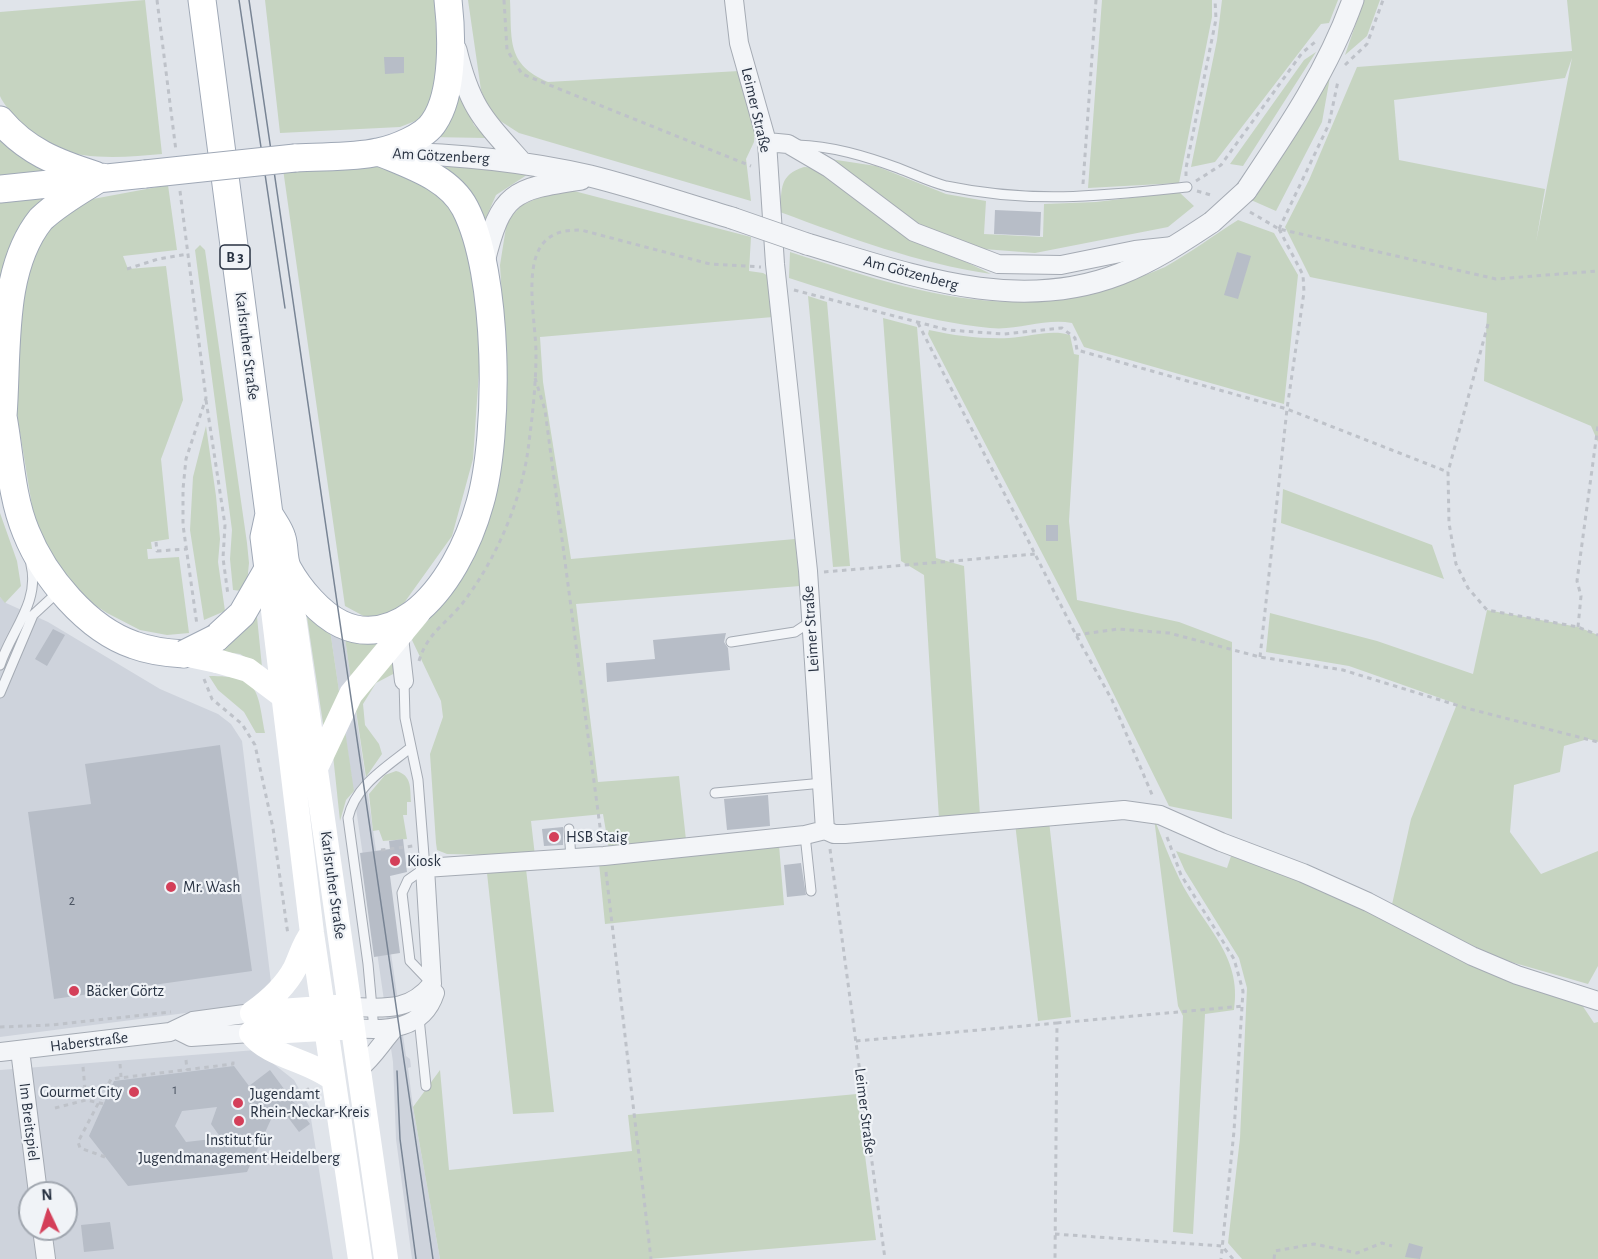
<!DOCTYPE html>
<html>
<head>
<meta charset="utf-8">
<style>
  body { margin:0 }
  #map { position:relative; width:1598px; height:1259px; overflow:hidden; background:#e0e4ea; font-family:"Alegreya Sans",sans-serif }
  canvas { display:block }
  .north { position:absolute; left:18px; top:1181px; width:60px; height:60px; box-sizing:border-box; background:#f0f3f7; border:2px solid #a0a6af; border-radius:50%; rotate:356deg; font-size:16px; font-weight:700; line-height:24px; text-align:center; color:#283242 }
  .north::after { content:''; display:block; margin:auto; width:21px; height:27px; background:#d43f59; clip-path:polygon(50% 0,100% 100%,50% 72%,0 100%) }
</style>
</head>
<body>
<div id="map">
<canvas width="1598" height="1259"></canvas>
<div class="north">N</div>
</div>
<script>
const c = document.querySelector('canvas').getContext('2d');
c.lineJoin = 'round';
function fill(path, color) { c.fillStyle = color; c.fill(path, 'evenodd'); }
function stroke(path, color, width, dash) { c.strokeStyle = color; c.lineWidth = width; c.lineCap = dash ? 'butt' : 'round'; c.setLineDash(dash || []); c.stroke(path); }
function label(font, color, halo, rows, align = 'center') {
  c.font = font + ' "Alegreya Sans",sans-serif'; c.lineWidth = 4.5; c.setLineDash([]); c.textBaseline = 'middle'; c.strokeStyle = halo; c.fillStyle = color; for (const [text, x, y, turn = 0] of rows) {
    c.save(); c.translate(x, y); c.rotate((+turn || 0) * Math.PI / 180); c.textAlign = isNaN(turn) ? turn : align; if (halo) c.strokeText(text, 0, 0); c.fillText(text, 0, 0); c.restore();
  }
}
fill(new Path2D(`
  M0,597L6,603L48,622L160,689L218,714L231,724L242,741L272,991L240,1006L0,1037Z
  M329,623L344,631L406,1056L410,1059L411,1067L408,1068L413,1107L440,1259H412L396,1139L393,1062Z
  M256,1050L294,1080L309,1106L333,1259H0V1070ZM30,1193H66V1229H30Z`), '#ced3dc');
fill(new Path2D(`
  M145,0L162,154C109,159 42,164 10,112C7,107 2,101 0,96C0,83 0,29 0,12Z
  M265,0H434C437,41 441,79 423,118L400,127L280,133Z
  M468,0H510C512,40 506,64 548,82L739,71L755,130L754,142L746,159L751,201L519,133L491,115L481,90Z
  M1102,0H1212V17L1179,183L1088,188Z
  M1222,0H1338L1329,23L1321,24L1215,162L1191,167L1217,40Z
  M1364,0H1380L1367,36L1345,55Z
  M1567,0H1598V442L1591,426L1484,381L1487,313L1310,277L1285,227L1309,180L1357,67L1572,51ZM1572,58L1536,242L1545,189L1399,160L1394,100L1565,78Z
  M1316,52L1243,166L1230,164L1304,60Z
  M454,77L474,125L487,138L429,137Z
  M1330,77L1322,122L1276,211L1251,200Z
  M0,131L50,171L0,176Z
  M830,159L876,166L946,194L986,201L984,234L1043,237L1044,204L1096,202L1179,192L1194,206L1168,227L1035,253L971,248L923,226L892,207Z
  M440,162L533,171L496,195L482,227L455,176Z
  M374,165L431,183L457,214L465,239L475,297L480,357L473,459L452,536L399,610L369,619L345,606L283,169Z
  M804,167L823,168L912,236L991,274C917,263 850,238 780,212C782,188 779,175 804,167Z
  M168,185L177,250L123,256L128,269L166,266L183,400L161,459L169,539L151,542L152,549H147L148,559L179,557L189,633L167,635L140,630L107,613L81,596L45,553L32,506L16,408L12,328L37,235L82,201Z
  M574,191L751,237L749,271L763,273L770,277L773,317L540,337L543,382L571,559L795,539L800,586L576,604L598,782L679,776L686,840L609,849L603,814L531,821L535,856L447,854L437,850L436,843L430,754L443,717L441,701L412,640L503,429L506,365L500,265L507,221L522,205L545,195Z
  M61,193L0,293V200Z
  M1238,220L1274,233L1298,275L1284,404L1084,347L1072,323C1044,318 1018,331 990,328C921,321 855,299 789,278L790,252C907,289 1011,327 1131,280C1142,276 1154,272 1165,267C1190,253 1214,235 1238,220Z
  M200,245L205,250L247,543L249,563L247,583L242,591L233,590L230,559L232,530L195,250Z
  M808,296L827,302L850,566L833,567Z
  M883,318L917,327L936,558L964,566L980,816L939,819L924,575L901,561Z
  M929,330C956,336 981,339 1009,338C1030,337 1050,329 1070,335L1074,354L1079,355L1069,521L1077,600L1179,622L1232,642V819L1169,806L1080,626L928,334Z
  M206,426L216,496L220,539L218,562L225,611L204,620L190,530L193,477Z
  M1283,489L1432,545L1444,579L1281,523Z
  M0,513L17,561L21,586L5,603L0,597Z
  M305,604L329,623L340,698L324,730Z
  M256,607L262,667L240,654L212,650Z
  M1487,610L1578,627L1598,635V742L1588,739L1564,746L1560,772L1514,785L1510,832L1541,874L1598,851V966L1588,984L1504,960L1391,909L1411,819L1457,704L1349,666L1266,652L1270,613L1377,641L1473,674Z
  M344,631L385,638L351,680Z
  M392,657L395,673L376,683L363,704L365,725L379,744L382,754L366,777L355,704Z
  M209,676C260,676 257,689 265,733H256L244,712L218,690Z
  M344,723L354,791L346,800L340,821L333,755Z
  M396,771C412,775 410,788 411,802H407V815H403L407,839L383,841L379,830L373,831L369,794L385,775Z
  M1154,818C1162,838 1169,858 1179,878C1201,924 1243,954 1234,1010L1205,1014L1193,1234L1173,1232L1183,1016L1178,1006Z
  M1049,821L1071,1017L1038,1021L1015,823Z
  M779,845L784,905L605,924L599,863Z
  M1176,851L1227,868L1231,856L1330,892L1580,1002L1594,1023L1598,1022V1259H1242L1228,1243L1240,1138L1247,988L1239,958L1185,871Z
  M526,869L554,1112L513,1114L487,873Z
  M440,1070L449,1170L632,1151L628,1115L857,1094L876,1240L649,1259H440L413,1107Z`), '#c6d4c1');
fill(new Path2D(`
  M384,57H404V73L385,74Z
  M995,210L1041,212L1040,236L994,234Z
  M1237,252L1251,256L1238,299L1224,295Z
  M1046,525H1058V541H1046Z
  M53,629L65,635L47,666L35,659Z
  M726,633L724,642L728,648L730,670L607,682L606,663L655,659L653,640Z
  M220,745L252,971L54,999L28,812L91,804L85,764Z
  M768,795L770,826L727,830L724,799Z
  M563,827V845L544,846L542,829Z
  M403,839L407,872L390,876L400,953L374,957L360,853L390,849L389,841Z
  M801,863L806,895L787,897L784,865Z
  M234,1066L249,1086L270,1070L310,1124L299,1132L278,1104L247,1172L128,1186L89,1136L114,1081ZM217,1107L211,1124L221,1138L186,1142L175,1126L182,1111Z
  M110,1222L114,1249L84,1252L81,1225Z
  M1409,1243L1423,1247L1420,1259L1405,1257Z`), '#b7bdc7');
const service = new Path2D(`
  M797,145C832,146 865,156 898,168C914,174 930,182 946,186C1032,204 1101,196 1187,187
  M731,642L795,632L810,622
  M0,665C11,631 40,602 31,565
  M404,681L405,718L418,780L425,868L408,880L402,893L410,961L430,982
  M0,693L33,615L59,591
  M715,793L823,783
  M569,829L571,859
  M805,835L811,891
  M419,1018L426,1086
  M374,1030L368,964L348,818C355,786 385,768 409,749`);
const minor = new Path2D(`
  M734,0L739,43L767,142L775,264L808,571L825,830
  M767,142L788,144L829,168L914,232L998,264L1061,265L1135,250L1173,246
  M399,637L404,681
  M351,1007C385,1008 409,1012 432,984L425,868L604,856L805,835L825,830L834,834H845L1124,810L1160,815L1221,842L1303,873L1368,902L1472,956L1517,975L1598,1001
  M353,1028C387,1031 423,1030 435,993
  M177,1030L191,1037L251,1033
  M20,1050L38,1193
  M0,1052L170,1032L193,1021L252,1013
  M359,1069C374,1057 382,1042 395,1028
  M42,1229L46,1259`);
const tertiary = new Path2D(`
  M456,50C470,108 483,119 522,163
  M389,153C458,154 524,161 590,176C638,188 685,204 732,218
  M1246,191C1287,130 1328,70 1353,0
  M807,244C909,274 1015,315 1120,274C1153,261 1182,242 1212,222
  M484,262C501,193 512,189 581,179`);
const primary = new Path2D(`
  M202,0L269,514L264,537L268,569L242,614L216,638
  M0,120C26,151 57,163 95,175
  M295,158C322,156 352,158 378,152C394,149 425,137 434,122C454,93 452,34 448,0
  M0,189L145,174
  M0,401C10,444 9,491 26,532C44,577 87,629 134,645C150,651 167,653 184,654
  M3,416C8,351 0,270 41,219C59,202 81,190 102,177
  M269,514C273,521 280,530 282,538C285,547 283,560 288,569C299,589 320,614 341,624C366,636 391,630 413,614C446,589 469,543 480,503C500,433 499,273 465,208C449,177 409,165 379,152`);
stroke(service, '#a5abb4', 11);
stroke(minor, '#a5abb4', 20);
stroke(tertiary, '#a5abb4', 23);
stroke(primary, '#9fa8b6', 29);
stroke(new Path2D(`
  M157,0L176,151
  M504,0L507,50L522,74L751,166
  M1345,65L1367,44L1383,0
  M1186,176V168L1216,19L1215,0
  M1196,181L1221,165L1302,53L1315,42
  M1083,184L1096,0
  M180,191L206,398L186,459L183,489V525L197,625
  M1197,191L1214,196
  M1250,212L1279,229L1496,279L1598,271
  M1279,229L1329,124L1338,81
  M127,269L158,259L188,254
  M794,290L948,330L1004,334L1062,328L1075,338L1077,350L1287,409L1448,472
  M918,323L1076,635L1112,700L1153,797
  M1488,324L1448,472L1449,523L1456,564L1468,588L1487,610L1578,627L1598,635
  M535,378L545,410L602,842
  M206,400L225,525L223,558L228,595
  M156,542L157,551L187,549
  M824,572L1035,554
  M1578,627L1581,596L1577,581L1598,425
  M1076,635L1118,629L1169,633L1260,657L1343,670L1466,708L1598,742
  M1260,657L1287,409L1304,292L1303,275L1279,229
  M419,661C428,631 448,623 465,600C496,559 521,501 528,450C532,419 536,386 536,354C536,324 524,272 541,246C551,232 565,230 581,230L710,264L761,267
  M204,679L212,699L242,724L255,745L273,828L288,935
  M1167,837L1181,875L1234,959L1243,991L1234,1131L1221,1259
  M830,849L885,1259
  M381,850L413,846
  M606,872L651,1259
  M1057,1023L1244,1006
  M0,1027L51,1025L171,1012
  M856,1041L1057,1023L1055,1259
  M186,1060L187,1070
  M120,1064L121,1077
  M83,1067L86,1100
  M307,1088L316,1103
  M55,1108L86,1100L104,1104
  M105,1157L80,1148L78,1142L111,1079L233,1064V1057
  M1055,1234L1222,1246L1233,1259
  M1274,1259L1275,1251L1314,1244L1357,1253L1382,1243L1392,1246`), '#bec2c9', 3, [4.5, 4.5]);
stroke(service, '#f3f5f8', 9);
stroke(minor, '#f3f5f8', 18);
stroke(tertiary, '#f3f5f8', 21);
stroke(new Path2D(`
  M287,568L386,1259
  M268,569L312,933L360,1259
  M217,661L248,670L284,697
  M317,766L351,694L419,612
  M252,1013C269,1001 285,987 295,968C301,955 303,945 312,933
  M252,1013L336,1007
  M251,1033L341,1028
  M251,1033C269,1057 307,1059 333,1079`), '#fff', 24);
stroke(primary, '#fff', 27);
stroke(new Path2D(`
  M239,0L285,308
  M249,0L433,1259
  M397,1071L400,1139L416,1259`), '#788494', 1.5);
const tertiaryBridge = new Path2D(`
  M732,218L807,244
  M1212,222L1246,191`);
const primaryBridge = new Path2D(`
  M145,174L295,158
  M184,654L216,638`);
stroke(tertiaryBridge, '#a5abb4', 23, []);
stroke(primaryBridge, '#9fa8b6', 29, []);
stroke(tertiaryBridge, '#f3f5f8', 21);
stroke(new Path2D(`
  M184,654L217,661`), '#fff', 24);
stroke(primaryBridge, '#fff', 27);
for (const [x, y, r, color] of [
  [554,837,6,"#d43f59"],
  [395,861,6,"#d43f59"],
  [171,887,6,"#d43f59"],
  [74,991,6,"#d43f59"],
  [134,1092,6,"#d43f59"],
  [238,1103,6,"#d43f59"],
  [239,1121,6,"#d43f59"]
]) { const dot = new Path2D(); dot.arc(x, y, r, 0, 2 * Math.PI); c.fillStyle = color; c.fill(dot); stroke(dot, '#f0f3f7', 2); }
label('14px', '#4c5563', null, [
  ["2",72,901],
  ["1",175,1090]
]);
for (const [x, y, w] of [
  [235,257,30]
]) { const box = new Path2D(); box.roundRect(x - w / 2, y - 12, w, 24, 4.5); c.fillStyle = '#f0f3f7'; c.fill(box); stroke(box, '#283242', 1.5); }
label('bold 15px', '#283242', null, [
  ["B 3",235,257]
]);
label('16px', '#283242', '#f0f3f7', [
  ["Leimer Straße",756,110,77],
  ["Am Götzenberg",441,156,3],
  ["Am Götzenberg",911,273,15],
  ["Karlsruher Straße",247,346,83],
  ["Leimer Straße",811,629,-94],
  ["Karlsruher Straße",333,885,82],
  ["Haberstraße",89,1042,-7],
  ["Leimer Straße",865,1111,83],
  ["Im Breitspiel",29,1122,83]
]);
label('16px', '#283242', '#f0f3f7', [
  ["HSB Staig",566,837],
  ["Kiosk",407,861],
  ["Mr. Wash",183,887],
  ["Bäcker Görtz",86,991],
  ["Gourmet City",122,1092,"right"],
  ["Jugendamt",250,1094],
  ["Rhein-Neckar-Kreis",250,1112],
  ["Institut für",239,1140,"center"],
  ["Jugendmanagement Heidelberg",239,1158,"center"]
], 'left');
</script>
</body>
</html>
